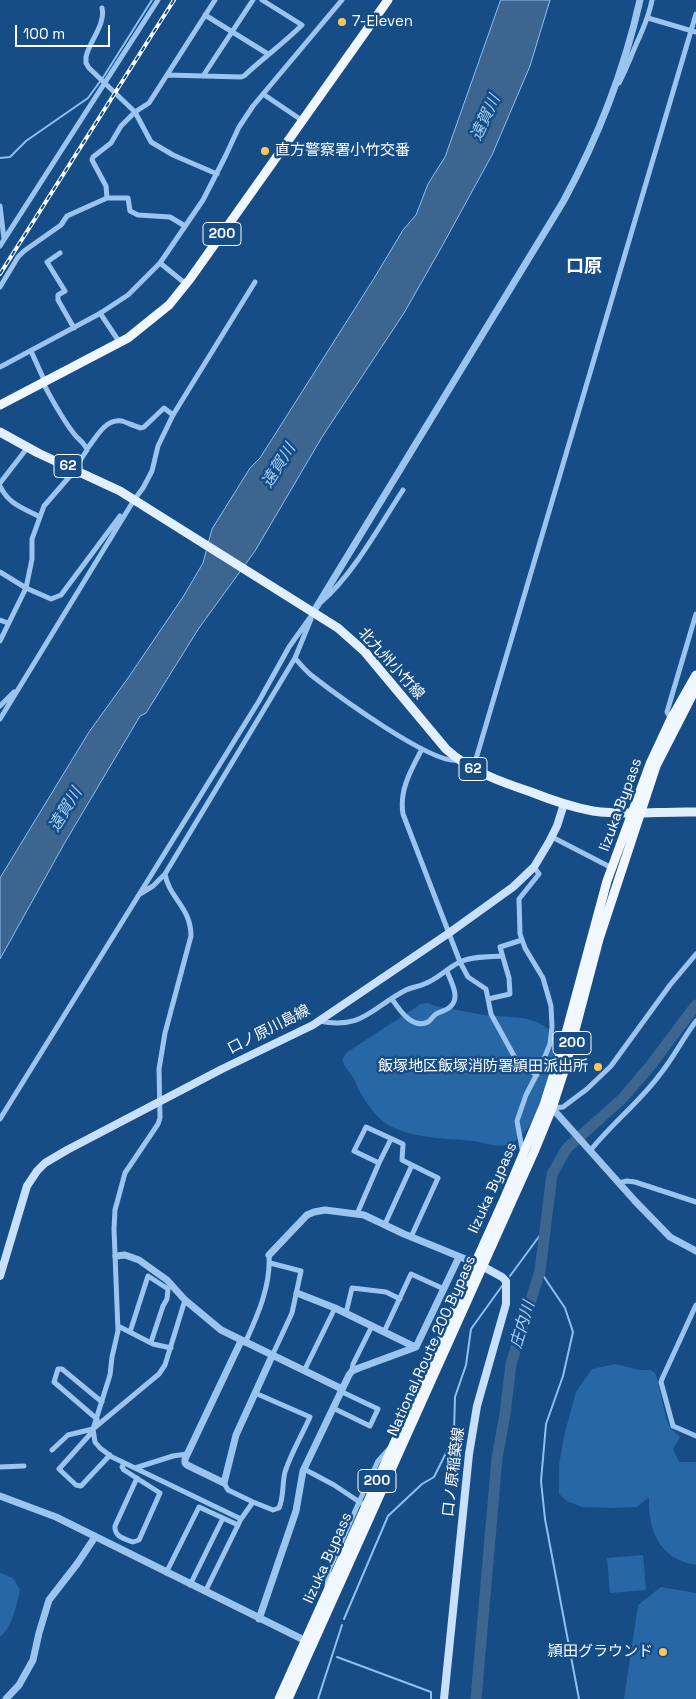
<!DOCTYPE html>
<html>
<head>
<meta charset="utf-8">
<style>
  body { margin:0 }
  #map { position:relative; width:696px; height:1699px; overflow:hidden; background:#164d86; font-family:"Space Grotesk",sans-serif }
  canvas { display:block }
  .scale { position:absolute; left:15px; top:25px; width:95px; height:22px; box-sizing:border-box; border:2px solid #fff; border-top:0; padding-left:6px; font-size:15px; line-height:18px; white-space:nowrap; color:#fff; -webkit-text-stroke:4px #164d86; paint-order:stroke }
</style>
</head>
<body>
<div id="map">
<canvas width="696" height="1699"></canvas>
<div class="scale">100 m</div>
</div>
<script>
const c = document.querySelector('canvas').getContext('2d');
c.lineJoin = 'round';
function fill(path, color) { c.fillStyle = color; c.fill(path, 'evenodd'); }
function stroke(path, color, width, dash) { c.strokeStyle = color; c.lineWidth = width; c.lineCap = dash ? 'butt' : 'round'; c.setLineDash(dash || []); c.stroke(path); }
function label(font, color, halo, rows, align = 'center') {
  c.font = font + ' "Space Grotesk","Noto Sans JP",sans-serif'; c.lineWidth = 5; c.setLineDash([]); c.textBaseline = 'middle'; c.strokeStyle = halo; c.fillStyle = color; for (const [text, x, y, turn = 0] of rows) {
    c.save(); c.translate(x, y); c.rotate((+turn || 0) * Math.PI / 180); c.textAlign = isNaN(turn) ? turn : align; if (halo) c.strokeText(text, 0, 0); c.fillText(text, 0, 0); c.restore();
  }
}
fill(new Path2D(`
  M428,1003L435,1006C452,1009 468,1012 484,1015C503,1018 530,1014 547,1028C552,1032 555,1037 555,1044C557,1063 541,1110 529,1126C525,1133 518,1140 510,1144C498,1149 484,1142 473,1141C446,1138 407,1139 384,1122C376,1116 368,1105 362,1096C359,1091 357,1085 354,1079C350,1072 345,1068 342,1060L346,1053L421,1004Z
  M615,1364L640,1370H650L655,1373L657,1378L666,1418L670,1427L680,1437L673,1449L679,1462H696V1565C659,1559 648,1530 649,1497L637,1507L613,1508L582,1507L567,1501L559,1494V1465L564,1436L576,1392L592,1369Z
  M643,1555L646,1590L610,1593L607,1558Z
  M0,1573L13,1578L20,1590C16,1606 13,1626 0,1637Z
  M661,1587L696,1593V1699H624L638,1605Z`), '#2867a5');
const water = new Path2D(`
  M501,0H550L530,66L492,155L441,248L404,313L322,437L255,551L199,628L146,713L140,716L64,844L0,959V878L89,732L128,678L183,597L203,563L212,529L250,468L260,458L373,280L403,230L416,215L428,184L445,157Z`);
fill(water, '#3c658f');
stroke(water, '#8dc0f1', 1);
stroke(new Path2D(`
  M0,158L10,157L26,141L88,98L104,76L152,0
  M540,1271L565,1308L573,1332L563,1376L546,1424L541,1481L545,1519L579,1699
  M510,1276L546,1227
  M454,1432L455,1397L466,1365L471,1329L502,1286
  M344,1619L388,1516L422,1484L434,1477L454,1437
  M337,1657L431,1692V1699
  M318,1699L342,1625`), '#8dc0f1', 2);
stroke(new Path2D(`
  M476,1699L497,1458L505,1414L511,1364L540,1271L552,1174L567,1148L622,1099L651,1065L696,1005`), '#3c658f', 11);
stroke(new Path2D(`
  M102,8C106,24 89,42 86,57V63L89,68L135,112L151,142L173,155L217,174
  M205,15L268,54
  M648,18L696,32
  M167,75L241,77L244,76C263,58 284,43 302,25L262,0
  M203,76L253,0
  M619,83C627,68 632,53 639,38C645,24 649,16 652,0
  M263,94L303,121
  M107,198H128L130,211L138,215L170,217L185,226
  M0,206L4,239
  M0,246L158,0
  M60,253L47,262L65,291L58,295V300L74,328
  M160,263L186,284
  M0,287L18,257L24,251L61,225L67,216L107,198L106,186L92,160L93,157L111,143L121,126L135,112L149,103L215,0
  M100,313L120,343
  M31,351L45,382
  M0,367L99,314L128,295L160,263L203,200L225,157L239,127L253,106L342,0
  M87,449C96,438 105,418 122,421C128,423 134,426 141,428L144,427L164,408L173,415
  M0,483L28,447
  M0,486C8,504 23,508 40,517
  M0,572L26,588L51,599L61,595L120,516
  M321,602C353,575 380,525 403,490
  M0,620L8,623
  M0,641L26,588L32,559V539L44,506L70,476L87,450C85,443 79,440 75,435C62,419 53,401 43,383
  M295,658L311,619
  M0,706L14,692
  M0,719L134,500L143,488L152,471L158,446L173,415L255,282
  M671,719L667,712L696,614
  M422,749C411,770 399,790 403,814L460,962L468,977L486,989L491,1014L519,1065L537,1075
  M473,769L696,14
  M552,837L612,868
  M140,894L153,886L165,874
  M392,999C399,1009 412,1030 428,1022C431,1020 433,1016 436,1014C441,1011 446,1011 450,1007C461,998 451,982 447,971
  M488,999L510,994L509,978L500,947L522,940
  M319,1021C363,1030 371,1008 406,990C412,987 418,987 424,984C438,979 447,968 460,962C472,956 489,957 502,956
  M552,1108L563,1107L587,1089L611,1066L670,985L696,954
  M0,1119L259,701L289,647L314,612
  M590,1151C612,1123 640,1102 661,1073C674,1057 683,1038 696,1021
  M523,1154L517,1121L526,1095L541,1066L550,1044L552,1027L551,1006L543,978L525,948L520,934L519,899L539,874L534,867
  M379,1163L391,1139
  M619,1183L627,1181L635,1182L696,1202
  M357,1214L379,1163L354,1151L366,1127L403,1144L402,1160L438,1178L411,1237
  M385,1224L412,1165
  M270,1263L301,1271L292,1313L272,1356
  M696,1305L662,1379L661,1382L673,1426L696,1436
  M346,1313L352,1288L386,1292L400,1299
  M118,1326L153,1344L171,1348
  M130,1332L148,1276L168,1289L167,1299L163,1306L151,1342
  M384,1332L411,1274L444,1289
  M245,1343C258,1315 271,1285 269,1255
  M304,1371L335,1308
  M352,1371L353,1364L372,1326
  M333,1408L370,1426L378,1409L340,1391
  M97,1419L54,1382L58,1369H62L102,1402
  M93,1431L59,1469L76,1485L81,1486L110,1455
  M52,1450L68,1435L93,1429L159,1374L165,1365L185,1300
  M124,1463L122,1467L124,1470L160,1493L139,1540L133,1542C125,1539 114,1537 115,1526L137,1478
  M0,1467L24,1466
  M135,1468L173,1456L187,1454
  M304,1469L334,1485L361,1503
  M224,1483L228,1490L253,1502
  M241,1519L253,1502L273,1510L279,1508C284,1497 282,1484 285,1472C291,1453 302,1435 310,1417L255,1393
  M166,1573L199,1507L238,1525
  M190,1585L223,1518
  M327,1586L329,1570L359,1502L378,1461L389,1449
  M205,1592L241,1519L112,1457L100,1448L95,1442L93,1429L110,1375L112,1357L118,1331L114,1229L115,1210L125,1173L158,1124L160,1118L159,1069L165,1033L191,936C191,907 169,898 165,874L295,658C300,664 305,670 311,675C334,693 433,766 458,760`), '#9bc5ee', 5);
stroke(new Path2D(`
  M314,611L563,202C598,138 624,71 640,0
  M549,1107L552,1108L635,1201L670,1237L696,1251
  M269,1255L307,1215L314,1212L325,1210L364,1215L404,1234L480,1265
  M116,1256L125,1255L139,1260L167,1280L185,1300L221,1330L342,1389
  M297,1293L335,1308L415,1347
  M241,1341L185,1459V1463L187,1465L224,1483L236,1435L272,1356
  M0,1496L56,1517L308,1642
  M259,1619L296,1511L303,1471L349,1375L352,1371L359,1368L416,1347L459,1257
  M6,1699L19,1685L33,1660L39,1633L49,1600L77,1564L95,1537`), '#9bc5ee', 7);
stroke(new Path2D(`
  M0,1276L27,1186L37,1171L45,1163L67,1150L222,1069L313,1025L449,933L513,887L534,867L549,842L557,826L564,804
  M444,1699L469,1454L477,1406L506,1304V1281L502,1277L482,1266`), '#c8e0fa', 8);
stroke(new Path2D(`
  M0,432L38,453L120,491L338,628L365,652L446,749C470,771 501,782 531,792C551,800 571,807 593,811C626,816 662,811 696,812`), '#e2efff', 9);
stroke(new Path2D(`
  M0,405L128,338L169,305L190,279L388,0
  M279,1699L505,1197L544,1105L562,1048L607,881L650,764L671,719L696,675
  M288,1699L534,1152L552,1108L565,1068L599,939L656,766L696,688`), '#f0f7ff', 9);
const rail = new Path2D(`
  M0,274L174,0`);
stroke(rail, '#fff', 4);
stroke(rail, '#164d86', 2, [5.5]);
for (const [x, y, r, color] of [
  [342,22,5,"#ffc658"],
  [265,151,5,"#ffc658"],
  [598,1067,5,"#ffc658"],
  [663,1652,5,"#ffc658"]
]) { const dot = new Path2D(); dot.arc(x, y, r, 0, 2 * Math.PI); c.fillStyle = color; c.fill(dot); stroke(dot, '#164d86', 2); }
for (const [x, y, w] of [
  [222,234,38],
  [68,466,28],
  [473,769,28],
  [572,1043,38],
  [377,1481,38]
]) { const box = new Path2D(); box.roundRect(x - w / 2, y - 11.5, w, 23, 4); c.fillStyle = '#164d86'; c.fill(box); stroke(box, '#fff', 1); }
label('bold 14px', '#fff', null, [
  ["200",222,234],
  ["62",68,466],
  ["62",473,769],
  ["200",572,1043],
  ["200",377,1481]
]);
label('15px', '#fff', '#164d86', [
  ["7-Eleven",352,22],
  ["直方警察署小竹交番",275,151],
  ["飯塚地区飯塚消防署頴田派出所",588,1067,"right"],
  ["頴田グラウンド",653,1652,"right"]
], 'left');
label('15px', '#fff', '#164d86', [
  ["北九州小竹線",391,664,48],
  ["Iizuka Bypass",621,805,-70],
  ["口ノ原川島線",269,1030,-27],
  ["Iizuka Bypass",493,1188,-66],
  ["National Route 200 Bypass",432,1346,-66],
  ["口ノ原稲築線",454,1472,-83],
  ["Iizuka Bypass",328,1558,-66]
]);
label('italic 16px', '#a7cff5', '#164d86', [
  ["遠賀川",486,118,-65],
  ["遠賀川",279,466,-58],
  ["遠賀川",66,810,-59],
  ["庄内川",523,1325,-73]
]);
label('bold 18px', '#fff', '#164d86', [
  ["口原",584,267]
]);
</script>
</body>
</html>
